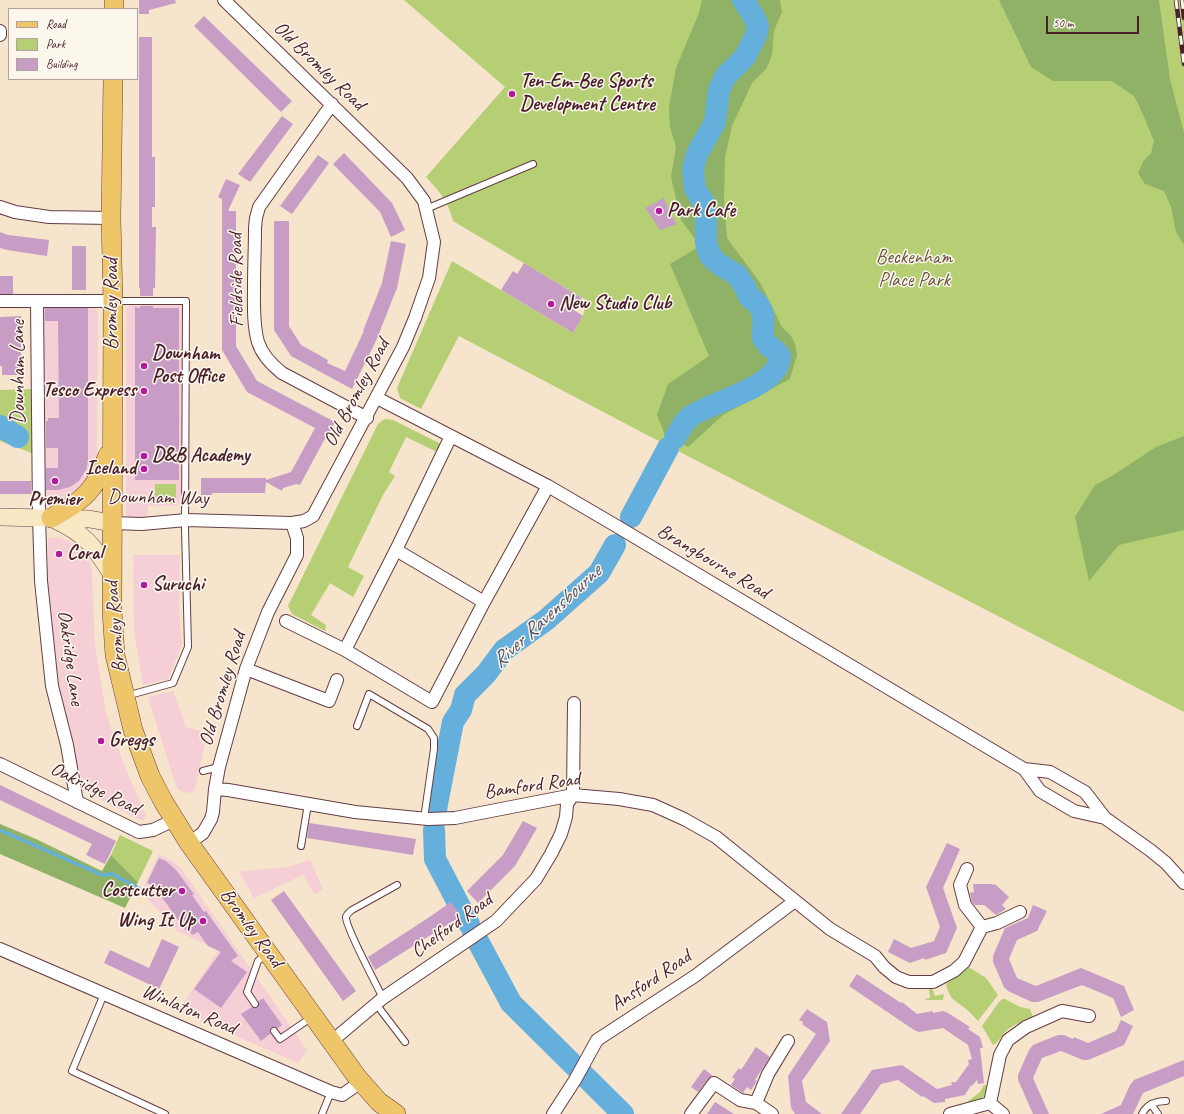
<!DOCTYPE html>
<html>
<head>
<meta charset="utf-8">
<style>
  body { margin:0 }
  #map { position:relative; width:1184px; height:1114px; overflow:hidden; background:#f6e4cc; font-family:Caveat,sans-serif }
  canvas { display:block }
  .legend { position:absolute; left:8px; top:8px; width:130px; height:72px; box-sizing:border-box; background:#fbf7ec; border:1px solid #b4a19f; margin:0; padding:5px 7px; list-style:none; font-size:12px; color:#4a1f2b }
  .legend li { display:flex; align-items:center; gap:8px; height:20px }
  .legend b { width:20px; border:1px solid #b4a19f }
  .scale { position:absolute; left:1046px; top:16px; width:93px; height:18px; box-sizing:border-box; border:2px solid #4a1f2b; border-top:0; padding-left:5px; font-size:12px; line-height:14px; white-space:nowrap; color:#4a1f2b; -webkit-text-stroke:3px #fbf7ec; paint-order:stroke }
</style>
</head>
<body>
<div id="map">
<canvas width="1184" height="1114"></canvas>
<ul class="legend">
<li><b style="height:5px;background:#eec569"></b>Road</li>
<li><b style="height:11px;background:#b6cf74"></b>Park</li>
<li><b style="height:11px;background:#c79dc6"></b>Building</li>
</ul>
<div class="scale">50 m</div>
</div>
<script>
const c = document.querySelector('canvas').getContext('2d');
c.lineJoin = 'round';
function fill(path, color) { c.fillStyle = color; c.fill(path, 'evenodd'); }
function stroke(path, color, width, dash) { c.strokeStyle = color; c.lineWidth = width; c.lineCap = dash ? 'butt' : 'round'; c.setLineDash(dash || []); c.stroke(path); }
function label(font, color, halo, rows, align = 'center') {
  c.font = font + ' Caveat,sans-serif'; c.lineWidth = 3; c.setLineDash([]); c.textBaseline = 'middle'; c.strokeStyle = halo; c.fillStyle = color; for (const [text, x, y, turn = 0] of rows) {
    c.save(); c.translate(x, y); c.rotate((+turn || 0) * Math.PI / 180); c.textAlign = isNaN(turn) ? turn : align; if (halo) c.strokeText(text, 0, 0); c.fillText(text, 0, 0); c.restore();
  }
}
fill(new Path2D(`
  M134,304H182L181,502L177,506H148L147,518H128L126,516V309L128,307Z
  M45,306H94L98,312L97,466L96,473L63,503L51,504L44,499L42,309Z
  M48,537L60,538L75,544L86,555L92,570L95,646L106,713L124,765L146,816L142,821L86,792L73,750L46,630Z
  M133,555H180L179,606L182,645L168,679L143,685L134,631Z
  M173,691L186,727L207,733L195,789L191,793L184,792L179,790L176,786L148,697Z
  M159,854L171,860L180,867L185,874L307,1050L298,1063L179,1011L218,950L177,931L141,892Z
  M310,860L323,889L315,895L303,875L254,898L239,872L283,867L284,868Z`), '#f6cfd6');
fill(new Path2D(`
  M404,0H1184V712L649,436L459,336L421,409L400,398L397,388L452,261L573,333L583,316L586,300L453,221C448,201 440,192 426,177L505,87Z
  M36,389L37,455L0,441V390Z
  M386,419L393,420L441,444L437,452L406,437L389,472L395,476L383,495L348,567L364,576L353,597L330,583L311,615L326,625L325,631L292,614L288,606L378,424L383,420Z
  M155,484H176V504L155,503Z
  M120,835L153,851L138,882L111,855Z
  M967,966L986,978L998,995L978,1021C974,1017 970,1012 966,1009C953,998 951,1002 946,984L957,977Z
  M932,987L935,996L944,994L943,1000H926L925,999L930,998L929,988Z
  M1002,999H1005L1020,1007L1030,1009L1033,1017C1025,1021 1014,1024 1007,1030C1002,1035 999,1042 993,1045L982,1026L999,1002Z
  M984,1085L988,1086C984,1100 981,1100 967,1102L980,1092Z`), '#b6cf74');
fill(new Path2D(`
  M702,0H780L782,12L774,31L772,55L766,69L752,83L732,126L725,157L724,199L727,238L761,284L782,327L791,336L795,344L797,355L790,379L723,415L688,447L665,435L657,415L668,384L709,356L670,264L700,246L681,220L671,177L676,147L670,127L669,107L676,68L699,13Z
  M999,0H1159L1170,79L1184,133V245L1176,232L1171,207L1164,191L1145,184L1138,173L1143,162L1151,153L1154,141L1141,110L1134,96L1112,81H1053L1031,67Z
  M1184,436V530L1119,545L1089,581L1075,517L1095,485L1112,476L1156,447Z
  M0,824L36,839L102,871L111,855L138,882L125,908L0,854Z`), '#90b266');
stroke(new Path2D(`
  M0,830L102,875L112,874L140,889`), '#65afdd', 3.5);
stroke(new Path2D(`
  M0,426L18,437
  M675,438C679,431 685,420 691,416C712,402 768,389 778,365C779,362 780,359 780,356C775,349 767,347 763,338C762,334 763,330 763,326C764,312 761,304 749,297L745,287L737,275L720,265L710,256L706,243V218L704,203L695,189L693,169L697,154L715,122L719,90L725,77L745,57L756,35L758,26L754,17L743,0
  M631,517L668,448
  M435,820L437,804L453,722L461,710L465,695L486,674L504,650L546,620L599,573L615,545
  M434,830L435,859L469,924
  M473,932L511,1003L623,1114`), '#65afdd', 22);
fill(new Path2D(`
  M139,0H175L176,3L149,10V14H139Z
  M204,16L292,101L281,112L194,26Z
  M139,37H152V157H155V207H152V227H156L155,288H153V296H140V288H139Z
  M282,116L293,124L250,182L238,174Z
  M344,153L392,203L405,230L391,237L380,212L333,164Z
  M318,155L329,163L292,214L280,206Z
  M226,179L240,185L228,211H236V346L257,381L335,422L330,432L329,431L300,485L296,484L283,488L282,491L266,482L265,493H212V495H201V478H266V480L291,472L315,428L247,392L222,350V199L218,197Z
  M664,198L671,215L677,224L660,230L645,208Z
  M274,221H289V326L301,345L328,360L327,363L345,371L364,331H363L382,283L391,241L406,244L397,288L376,341L352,389L291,356L274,330Z
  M0,232L8,235L49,240L47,256L7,250L0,248Z
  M72,246H86V290H72Z
  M524,263L582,298L574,310L583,316L573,333L501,290L513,271L517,274Z
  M0,276H13V294H0Z
  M140,306H153V308H179V480H135V307L140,308Z
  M45,308H88V463L86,470L79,481L70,487L58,490H46V468H58V448H46V421H48V418H59L58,321H45Z
  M21,316V363H20V375H2V366H0V317Z
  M0,481H31V494H0Z
  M0,785L116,841L105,864L86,855L92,844L0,800Z
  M523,821L537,828L515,866L478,903L467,891L503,855Z
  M309,823L416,839L413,855L307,838Z
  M947,843L960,849L943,888L957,928L946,953L925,960L924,958L910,963L888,952L894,939L911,948L934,941L940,927L926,887Z
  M159,858L166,861L176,870L194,894L192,895L204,912L206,911L238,956L231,961L247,972L221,1008L194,989L221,952L208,946L198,932L192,935L187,928L186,931L154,886L147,883Z
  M973,884H991L996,885L1009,897L1002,905L1006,909L996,915L984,905H975L972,902L970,893L974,892Z
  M284,891L356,991L343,1001L271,900Z
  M451,902L461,916L375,970L368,957L428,918Z
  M1033,905L1047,911L1037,931L1017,940L1009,959L1017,978L1036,986L1081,968L1124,986L1134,1010L1121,1017L1113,998L1082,985L1038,1002H1032L1008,991L1004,987L993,962V956L1005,928L1028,918Z
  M162,939L179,947L159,989L104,963L110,950L149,968Z
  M857,974L901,1003L902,1002L917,1014L933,1011V1013L943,1011L948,1013L970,1027L968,1029L980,1037L983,1048H980L984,1083L978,1084L977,1080L972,1086L971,1085L965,1095L945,1099V1102L934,1103L923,1096L922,1097L898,1080L881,1084L860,1114H841L872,1070L902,1065L937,1089L952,1085L951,1082H956L969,1064L968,1060L972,1059L968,1045L943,1028L919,1032L914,1030L849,986Z
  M263,998L282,1025L278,1028L274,1027L271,1028L270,1031V1034L261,1041L241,1014L252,1007L255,1008L258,1007L259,1004V1001Z
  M807,1009L827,1022L830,1041L802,1081L806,1102L822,1114H795L791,1108L788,1076L816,1034L802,1024L803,1022L799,1020Z
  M1121,1020L1133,1026L1124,1045L1088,1060H1083L1061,1051L1042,1058L1033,1078L1049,1114H1033L1018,1080V1075L1029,1050L1033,1045L1058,1035H1064L1073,1039L1074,1037L1088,1043L1116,1031Z
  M756,1047L770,1057L755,1080L757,1081L751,1090L747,1087L743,1093L731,1085L735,1079L732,1077L739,1068L741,1070Z
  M1184,1060V1076L1143,1093L1133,1114H1101L1121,1105L1130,1085L1134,1080Z
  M704,1069L713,1076L708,1079L698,1092L691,1087Z
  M715,1102L734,1114H707Z`), '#c79dc6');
const lane = new Path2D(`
  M426,209L533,164
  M114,301H186L185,528L188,647L173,683L126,696
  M357,726L369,694L428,729L434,738V749L424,819
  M203,771L219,767
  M301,846L308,804
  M104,994L72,1071L165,1114
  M383,998C377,986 345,926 346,917C347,914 349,912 352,910L397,885
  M255,1004L247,992L258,961L266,954
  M376,1004L405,1042
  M274,1031L280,1039L312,1017
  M1151,1104L1158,1114
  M322,1114L331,1092
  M1142,1114C1147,1104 1156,1101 1166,1101`);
const street = new Path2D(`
  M0,31V35
  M332,104L259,207L256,218L255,228C255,247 254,267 254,287C254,305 253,325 258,342C262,355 272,365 282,373L367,418
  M0,207L15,212L49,217L111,218
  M0,301H37
  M377,398L548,486L613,524L1024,769L1040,791L1074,811L1105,818
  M112,523L142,524L186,520L292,523L304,521L313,516L403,347L415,318L429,278L434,242L424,201L407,178L224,0
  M484,602L548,486
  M286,621L345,650L432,702L484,602L396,550
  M345,650L396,550L451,436
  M246,669L329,701L337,680
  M0,764L139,832L153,830L174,820
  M1024,769L1050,772L1085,792L1105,818L1150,850L1166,863L1184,883
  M215,789L228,790L355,812L428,819L455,818L573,795L619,799L653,805L684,819L716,837L830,929L875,956L884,967L896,977L909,982H933L954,971L964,962L982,927L997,923L1020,912
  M573,795L574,703
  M77,802L67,745L52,686L41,581L39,518L37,301H113
  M189,843L203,833L211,819L213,812L215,789L219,767L246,669L268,612L297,555V538L292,523
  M967,869L960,885L965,905L982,927
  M0,949L331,1092L342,1095L361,1082
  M332,1041L383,998L496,921L536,879L551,854L561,834L566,817L567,804L573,795
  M990,1103L1000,1055L1008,1040L1026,1027L1062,1011L1089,1016
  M990,1103L1003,1114
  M553,1114L575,1080L597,1040L695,976L795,901
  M691,1114L714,1083L740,1100L756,1103
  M772,1114L756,1103L768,1074L788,1041
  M950,1114L990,1103`);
const secondary = new Path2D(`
  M0,517L89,519L112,523
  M55,520C84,533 94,546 111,573`);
const primary = new Path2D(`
  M114,9V0
  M113,79L111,218L113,301L112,611L115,655L133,730L150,776L163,801L189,843L357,1077L379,1102L396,1114
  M51,518C83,501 96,490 108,455`);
stroke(lane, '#643d43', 8);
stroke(street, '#643d43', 14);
stroke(secondary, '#643d43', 18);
stroke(primary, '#643d43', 20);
stroke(lane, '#fff', 6);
stroke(street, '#fff', 12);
stroke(secondary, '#f8e8c3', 17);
stroke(primary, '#eec569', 19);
const rail = new Path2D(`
  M1176,0L1184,64
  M1182,0L1184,18`);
stroke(rail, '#4a1f2b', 4.5);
stroke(rail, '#fbf7ec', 3, [9]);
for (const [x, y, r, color] of [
  [512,94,4,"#b5179e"],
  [659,211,4,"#b5179e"],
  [551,304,4,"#b5179e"],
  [144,366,4,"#b5179e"],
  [144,391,4,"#b5179e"],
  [144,456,4,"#b5179e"],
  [144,469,4,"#b5179e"],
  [55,481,4,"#b5179e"],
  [59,554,4,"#b5179e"],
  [144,585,4,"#b5179e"],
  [101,741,4,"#b5179e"],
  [182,891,4,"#b5179e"],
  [203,921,4,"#b5179e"]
]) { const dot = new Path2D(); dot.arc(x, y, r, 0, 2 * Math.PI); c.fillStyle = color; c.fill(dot); stroke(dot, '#fbf7ec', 1.5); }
label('20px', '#4a1f2b', '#fbf7ec', [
  ["Old Bromley Road",319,66,44],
  ["Fieldside Road",237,280,-91],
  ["Bromley Road",112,304,-90],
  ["Downham Lane",19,372,-90],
  ["Old Bromley Road",357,393,-62],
  ["Downham Way",158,498,1],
  ["Brangbourne Road",713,562,31],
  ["Bromley Road",116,627,-95],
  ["Oakridge Lane",70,658,82],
  ["Old Bromley Road",223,689,-73],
  ["Bamford Road",532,786,-8],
  ["Oakridge Road",95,789,26],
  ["Chelford Road",452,926,-36],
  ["Bromley Road",251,928,54],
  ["Ansford Road",651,981,-34],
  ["Winlaton Road",189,1010,23]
]);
label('bold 20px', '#4a1f2b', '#fbf7ec', [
  ["Ten-Em-Bee Sports",520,82],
  ["Development Centre",520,105],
  ["Park Cafe",667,211],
  ["New Studio Club",559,304],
  ["Downham",152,354],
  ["Post Office",152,377],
  ["Tesco Express",136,391,"right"],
  ["D&B Academy",152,456],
  ["Iceland",136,469,"right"],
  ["Premier",55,500,"center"],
  ["Coral",67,554],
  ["Suruchi",152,585],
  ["Greggs",109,741],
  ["Costcutter",174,891,"right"],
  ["Wing It Up",195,921,"right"]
], 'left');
label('20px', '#6a5441', '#fbf7ec', [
  ["Beckenham",914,258],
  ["Place Park",914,281]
]);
label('italic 21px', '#535169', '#fbf7ec', [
  ["River Ravensbourne",547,617,-43]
]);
</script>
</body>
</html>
